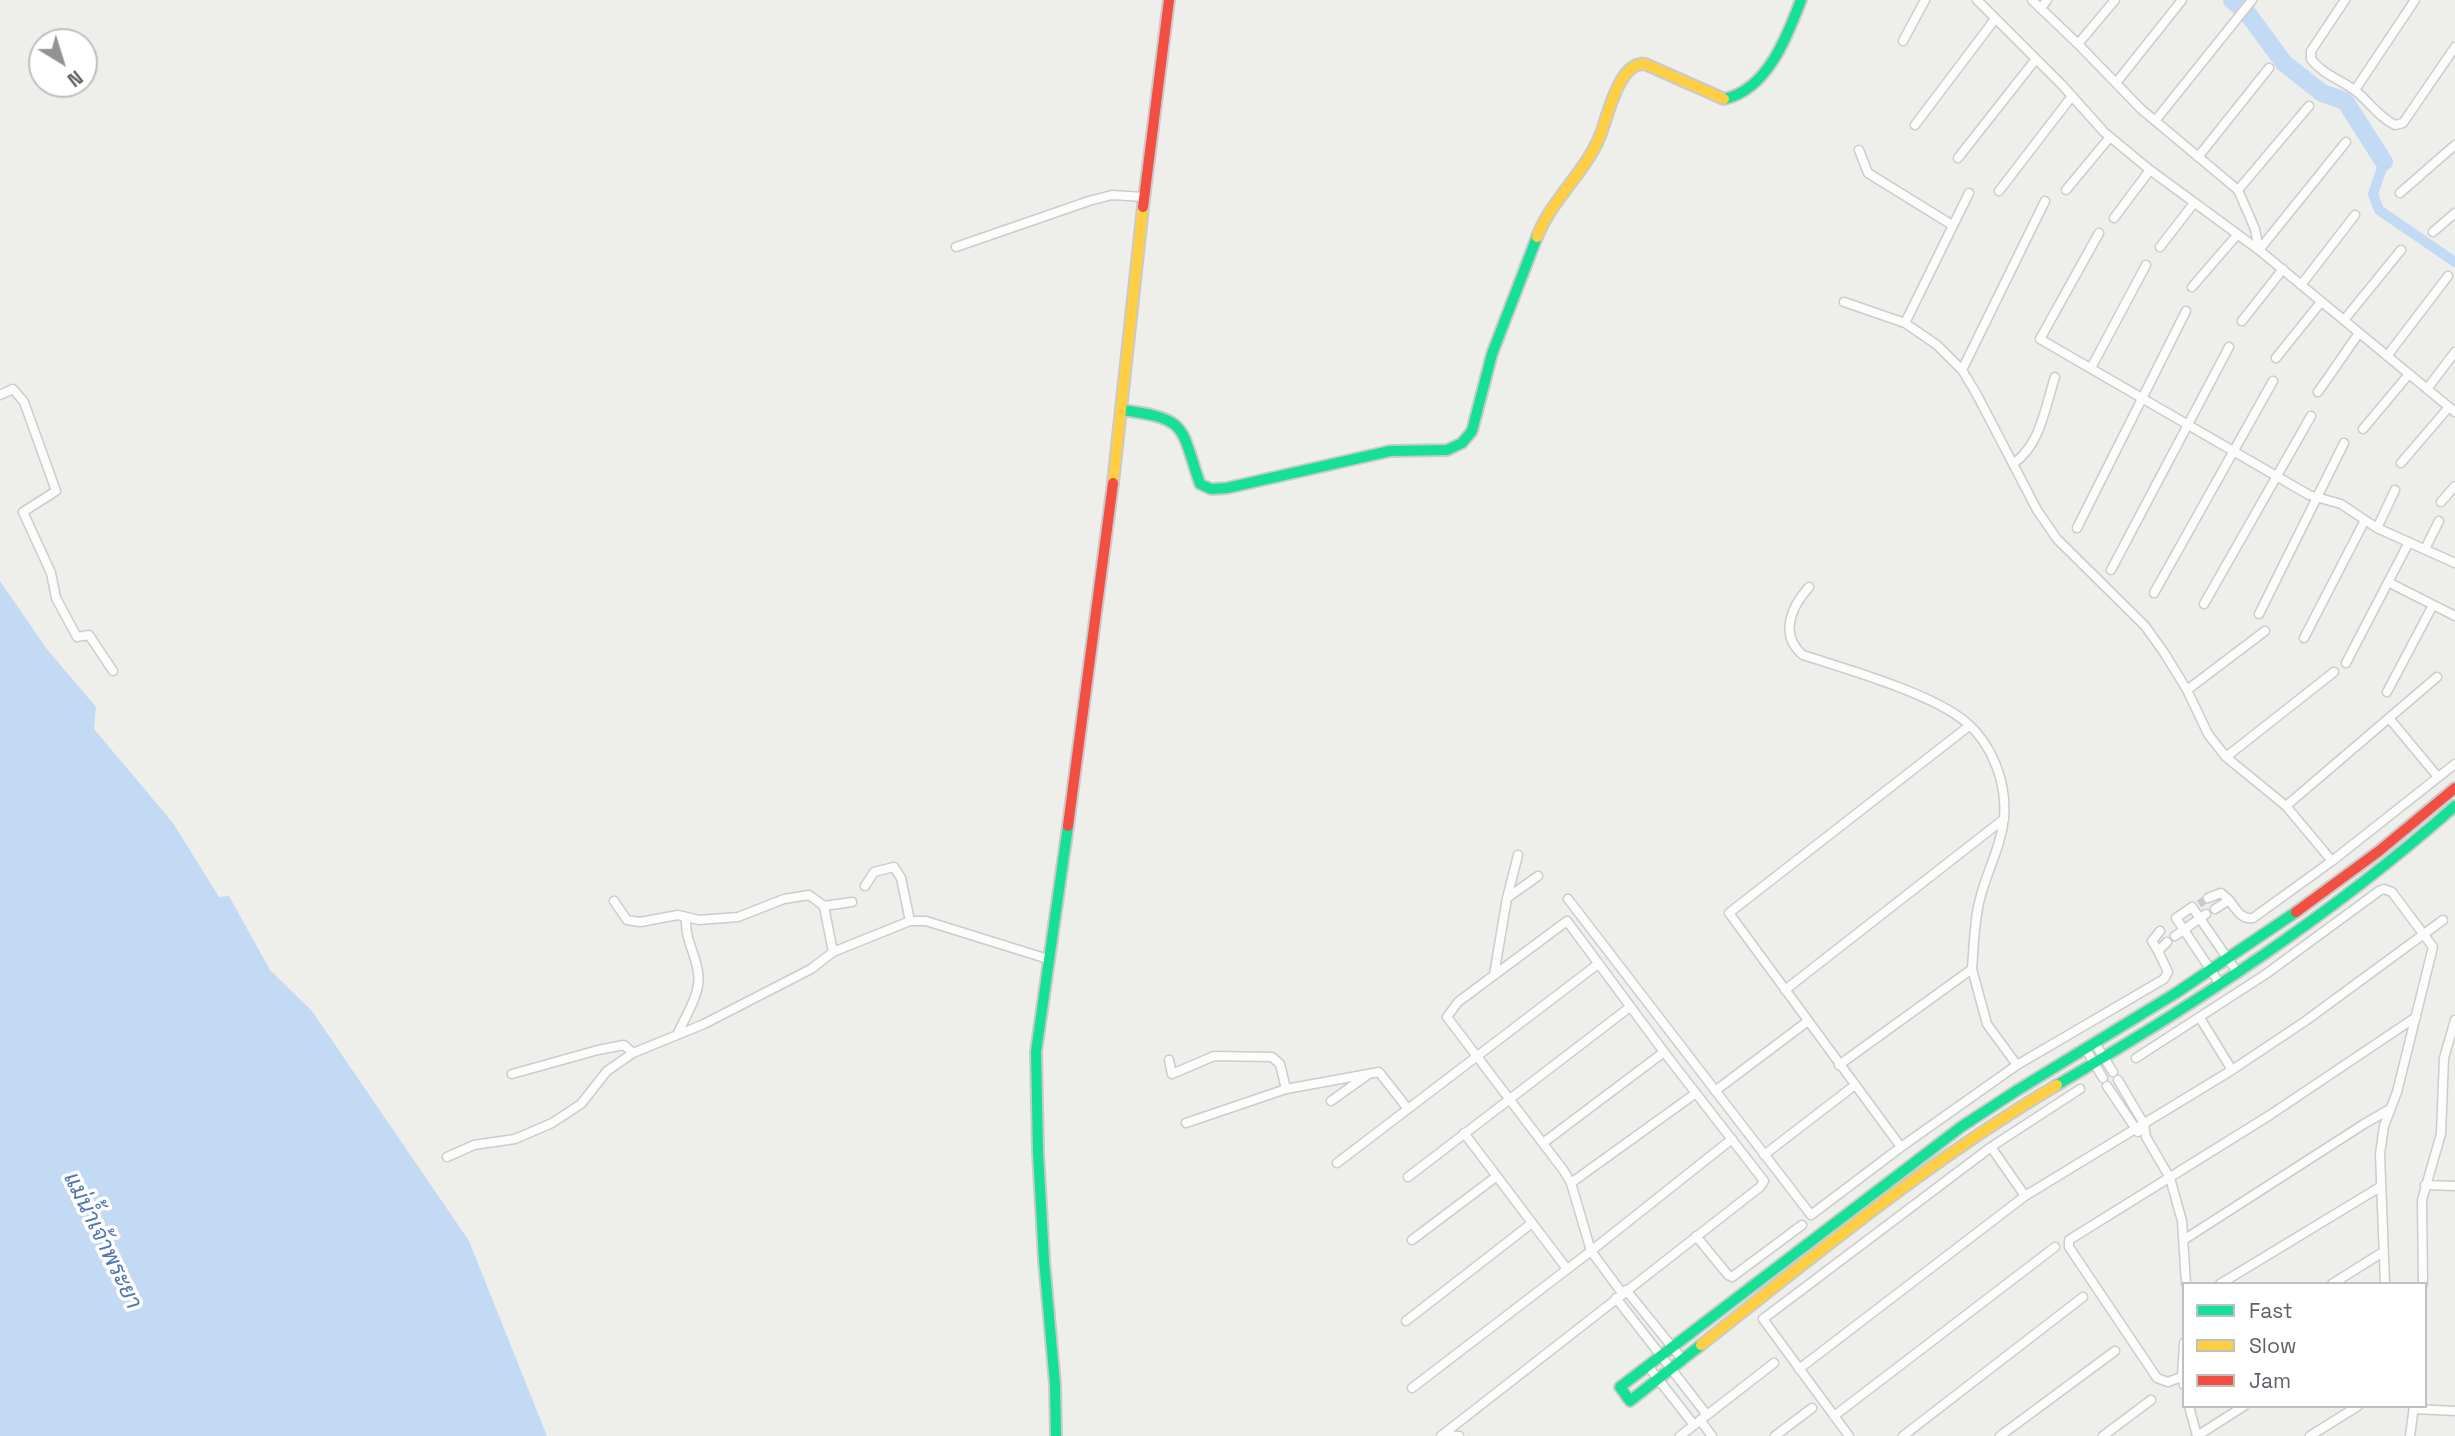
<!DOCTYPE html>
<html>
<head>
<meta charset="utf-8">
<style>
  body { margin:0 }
  #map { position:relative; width:2455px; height:1436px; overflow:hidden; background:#eeeeea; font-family:"Space Grotesk",sans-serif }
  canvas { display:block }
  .legend { position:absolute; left:2182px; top:1282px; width:245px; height:126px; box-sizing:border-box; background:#fff; border:2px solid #bfc0c2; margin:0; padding:9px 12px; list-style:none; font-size:21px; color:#5f6267 }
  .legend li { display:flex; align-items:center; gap:14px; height:35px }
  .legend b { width:35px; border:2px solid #bfc0c2 }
  .north { position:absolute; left:28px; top:28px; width:70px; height:70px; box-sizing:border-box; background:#fff; border:2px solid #bfc0c2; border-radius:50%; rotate:142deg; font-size:19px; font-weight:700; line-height:28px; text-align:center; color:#5f6267 }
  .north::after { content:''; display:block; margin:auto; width:24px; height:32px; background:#919395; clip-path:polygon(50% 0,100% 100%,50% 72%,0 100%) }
</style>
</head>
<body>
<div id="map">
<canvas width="2455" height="1436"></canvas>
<ul class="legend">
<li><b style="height:9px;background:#16e098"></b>Fast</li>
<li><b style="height:9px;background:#ffcf43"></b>Slow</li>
<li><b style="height:9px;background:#f24e42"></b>Jam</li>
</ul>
<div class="north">N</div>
</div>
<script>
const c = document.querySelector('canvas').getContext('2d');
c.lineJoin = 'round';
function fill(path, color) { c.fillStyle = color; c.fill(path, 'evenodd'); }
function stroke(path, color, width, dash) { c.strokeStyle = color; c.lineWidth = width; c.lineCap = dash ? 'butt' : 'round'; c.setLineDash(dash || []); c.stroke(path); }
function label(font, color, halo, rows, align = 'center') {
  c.font = font + ' "Space Grotesk",Sarabun,sans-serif'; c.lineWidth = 7; c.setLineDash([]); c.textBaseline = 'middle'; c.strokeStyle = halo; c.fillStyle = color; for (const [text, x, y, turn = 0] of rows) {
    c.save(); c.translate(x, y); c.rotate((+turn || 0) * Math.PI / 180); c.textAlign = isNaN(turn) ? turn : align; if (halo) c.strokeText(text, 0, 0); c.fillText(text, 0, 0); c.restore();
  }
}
fill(new Path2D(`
  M0,581L46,648L96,707L94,729L173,823L219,897L229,896L270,970L312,1011L469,1241L547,1436H0Z`), '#c3daf4');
stroke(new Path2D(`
  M2384,162L2373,194L2379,210L2455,262`), '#c3daf4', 10);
stroke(new Path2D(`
  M2232,0L2245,10L2284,63L2322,93L2345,101L2384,162`), '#c3daf4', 18);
stroke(new Path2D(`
  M2199,904L2208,898`), '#cacbc9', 8, [8, 4]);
const street = new Path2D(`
  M1977,0L2063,86L2104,132L2150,170L2259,250L2455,412
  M2032,0L2078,44L2141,109L2238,190L2255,229L2259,250
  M2345,0L2311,51V59C2323,75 2342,80 2357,92C2370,103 2380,118 2395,125L2403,123L2455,47
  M2041,8L2047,0
  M1903,41L1925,0
  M2078,44L2115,0
  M2116,83L2182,0
  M2355,90L2415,0
  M2155,121L2252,0
  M1915,125L1995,19
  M1859,150L1868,173L1952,225
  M2198,157L2269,68
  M1958,158L2036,59
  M2066,190L2110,137
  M2238,190L2309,106
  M1999,191L2072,96
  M2400,193L2455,145
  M2114,218L2150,170
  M2433,232L2455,213
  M2099,233L2040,339L2309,495L2341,504L2377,528L2455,563
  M956,247L1089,201L1112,195L1144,197
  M2160,247L2194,203
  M2259,250L2346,142
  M2301,285L2355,215
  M2192,287L2237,235
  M1844,302L1905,323L1937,345L1962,370L1976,393L2037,510L2057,539L2145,626L2165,654L2187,690L2208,734L2226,757L2286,806L2332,861L2253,918C2241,920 2236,909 2229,900
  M2344,320L2401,250
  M2242,321L2283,269
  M1905,323L1969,193
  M2387,356L2448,276
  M2276,358L2321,302
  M2091,368L2146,265
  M1962,370L2045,201
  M2427,389L2455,352
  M2318,392L2359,333
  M0,395L13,389L24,402L56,491L23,512L51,573L56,598L77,637L89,635L113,671
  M2363,429L2409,374
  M2014,463C2041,444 2045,407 2055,377
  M2401,463L2449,407
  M2441,502L2455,486
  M2077,528L2186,311
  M2377,528L2395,490
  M2425,549L2439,521
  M2111,570L2229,347
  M2388,582L2455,616
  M1809,587C1791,607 1779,635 1803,655C1849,670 1931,693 1966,722C1993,745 2007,784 2004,818C2001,846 1988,869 1981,895C1974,919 1974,945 1972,969
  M2154,593L2273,381
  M2204,604L2311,416
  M2259,614L2344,443
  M2304,638L2365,520
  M2346,663L2409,542
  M2187,690L2265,631
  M2387,692L2433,605
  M2389,718L2438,777
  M2226,757L2334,672
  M2286,806L2437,677
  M2332,861L2455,764
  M865,886L874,872L894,867L901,878L910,921
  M1507,898L1538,876
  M2208,898L2221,893L2229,900L2215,909
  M1568,899L1811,1215L1901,1147L2017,1065L2164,979L2168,972L2158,951
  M614,901L627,920L640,922L678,915L699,920L738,917L784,899L809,895L824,906
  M2160,931L2152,941L2158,951L2167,942
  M2175,936L2206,914
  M833,952L824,906L852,902
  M1494,975L1507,898L1518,855
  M2220,984L2176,918L2192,907L2237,972
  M1785,990L2004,819
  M2200,1018L2232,1070
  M677,1035C685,1017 702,992 698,972C695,952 685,940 686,918
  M2094,1042L2113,1072
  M2085,1048L2103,1078
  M1664,1052L1567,921L1458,1002L1447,1017L1564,1171L1571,1183L1591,1251L1732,1139
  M2136,1058L2266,974L2379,891L2384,889L2392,892L2433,947L2397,1092L2384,1126L2380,1154L2385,1284
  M1169,1060L1172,1074L1214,1056L1272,1057L1280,1064L1286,1089
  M1839,1065L1972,969L1987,1024L2017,1065
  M512,1074L598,1050L624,1045L633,1053
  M2118,1080L2144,1124L2146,1137L2170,1178L2182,1221L2186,1284
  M2107,1086L2138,1132
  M1715,1091L1808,1021
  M1331,1101L1366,1076
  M1186,1123L1286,1089L1379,1072L1408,1109
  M1464,1133L1567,1269
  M1901,1147L1729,913L1969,726
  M1991,1147L2025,1196
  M1764,1155L1855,1085
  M447,1157L474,1145L515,1139L552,1123L581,1104L607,1071L633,1053L704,1024L811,969L833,952L910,921H926L1048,959
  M1337,1163L1598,964
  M1408,1177L1630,1007
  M1571,1183L1696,1093
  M2425,1185L2455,1186
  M1696,1236L1728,1275L1732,1277L1802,1225
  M2185,1239L2364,1124L2390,1109
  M1412,1240L1497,1176
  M2220,1284L2380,1187
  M2332,1284L2383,1252
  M2423,1284L2422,1200L2441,1134L2444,1058L2455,1020
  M1626,1290L1682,1359
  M1616,1298L1707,1415
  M1406,1321L1532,1223
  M2184,1343L2182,1377L2184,1385
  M1648,1366L1694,1425
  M1799,1369L2025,1196L2232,1070L2304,1022L2443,920
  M2184,1376L2168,1382L2157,1378L2069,1247V1240L2270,1115L2416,1017
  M1412,1388L1591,1251L1622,1293
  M2189,1406L2197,1436
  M2414,1409L2455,1411
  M1834,1416L2055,1247
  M1700,1420L1712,1436
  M1442,1435L1459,1436
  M1441,1436L1760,1187L1764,1181L1664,1052L1543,1143
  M1680,1436L1774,1363
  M1775,1436L1812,1408
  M1849,1436L1763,1319L1991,1147L2080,1089
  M1903,1436L2083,1297
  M2000,1436L2115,1351
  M2103,1436L2151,1400
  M2197,1436L2244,1406
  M2310,1436L2358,1406
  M2410,1436L2414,1406`);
const fast = new Path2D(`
  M1724,99C1767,90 1787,37 1801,0
  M1122,410C1189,419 1180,426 1200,484L1211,489L1227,488L1390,451L1447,450L1462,443L1472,431L1492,354L1537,237
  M2057,1085C2197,1003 2333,914 2455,806
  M1701,1345L1630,1401L1620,1387L1961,1127L2016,1091L2176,993L2296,912
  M1056,1436L1055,1384L1044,1260L1038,1152L1036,1052L1068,826`);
const slow = new Path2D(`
  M1537,237C1551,200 1585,173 1600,136C1608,116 1619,61 1645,64L1724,99
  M1113,483L1143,207
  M1701,1345C1816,1254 1930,1160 2057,1085`);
const jam = new Path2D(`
  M1143,207L1169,0
  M1068,826L1113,483
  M2296,912L2379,851L2455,788`);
stroke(street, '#cbcccb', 11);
stroke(fast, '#cacaca', 14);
stroke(slow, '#cacaca', 14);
stroke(jam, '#cacaca', 14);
stroke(street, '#fcfcfc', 8);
stroke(fast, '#16e098', 10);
stroke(slow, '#ffcf43', 10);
stroke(jam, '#f24e42', 10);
label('italic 23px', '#5176b2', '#fff', [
  ["แม่น้ำเจ้าพระยา",102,1241,64]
]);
</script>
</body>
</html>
